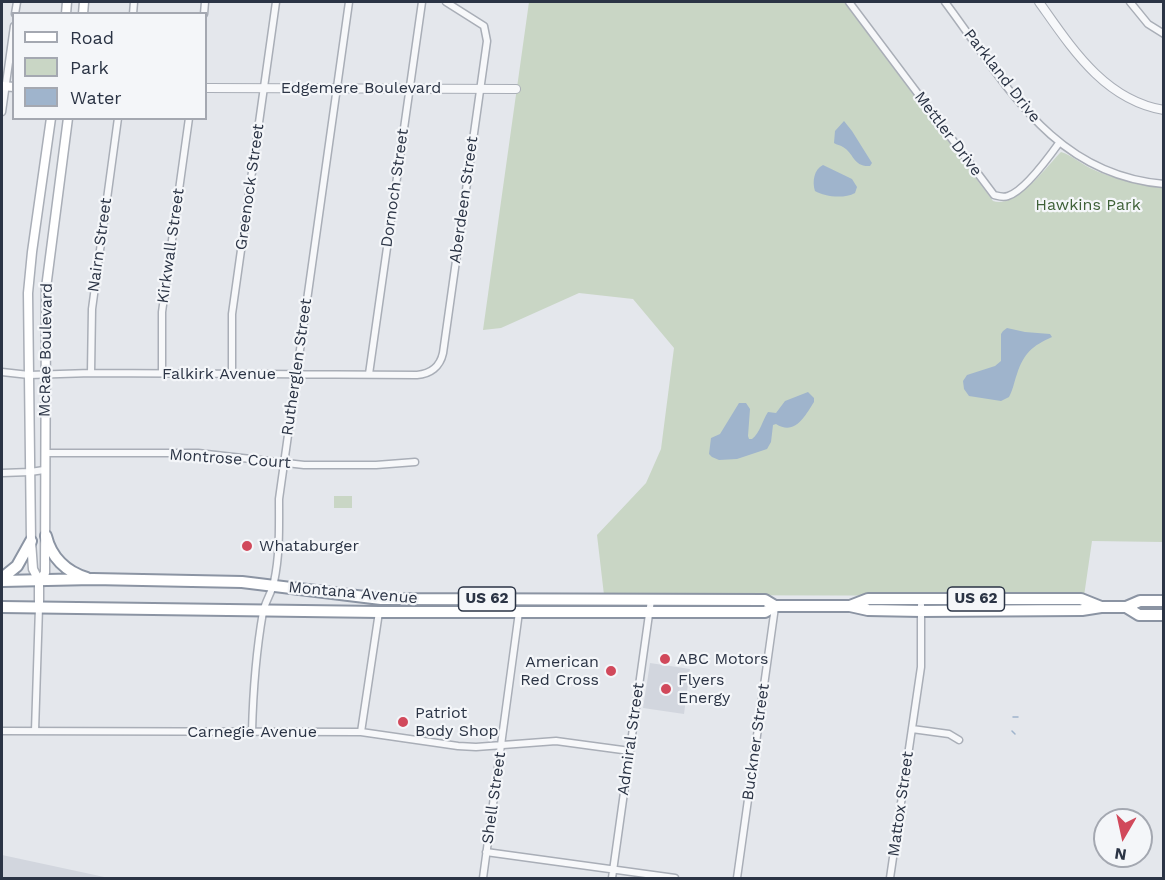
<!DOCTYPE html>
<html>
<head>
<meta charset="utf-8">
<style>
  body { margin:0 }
  #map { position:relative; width:1165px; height:880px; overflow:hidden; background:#e4e7ec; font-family:"Work Sans",sans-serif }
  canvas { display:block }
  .frame { position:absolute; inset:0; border:3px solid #2b3445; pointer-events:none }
  .legend { position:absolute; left:12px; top:12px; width:195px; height:108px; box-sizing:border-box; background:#f4f6f9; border:2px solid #a4a8b1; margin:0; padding:8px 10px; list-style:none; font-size:18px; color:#2b3445 }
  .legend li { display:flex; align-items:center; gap:12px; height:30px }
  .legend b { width:30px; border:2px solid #a4a8b1 }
  .north { position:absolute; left:1093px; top:808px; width:60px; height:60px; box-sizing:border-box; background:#f4f6f9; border:2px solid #a4a8b1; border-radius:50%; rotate:189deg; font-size:16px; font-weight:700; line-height:24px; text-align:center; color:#2b3445 }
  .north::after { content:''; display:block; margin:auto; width:21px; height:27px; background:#d1495b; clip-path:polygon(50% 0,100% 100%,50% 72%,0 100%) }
</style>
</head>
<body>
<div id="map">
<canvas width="1165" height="880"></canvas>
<div class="frame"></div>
<ul class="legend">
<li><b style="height:8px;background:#fff"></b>Road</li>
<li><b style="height:16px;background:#c9d6c5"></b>Park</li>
<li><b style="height:16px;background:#9fb4cc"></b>Water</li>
</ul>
<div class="north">N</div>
</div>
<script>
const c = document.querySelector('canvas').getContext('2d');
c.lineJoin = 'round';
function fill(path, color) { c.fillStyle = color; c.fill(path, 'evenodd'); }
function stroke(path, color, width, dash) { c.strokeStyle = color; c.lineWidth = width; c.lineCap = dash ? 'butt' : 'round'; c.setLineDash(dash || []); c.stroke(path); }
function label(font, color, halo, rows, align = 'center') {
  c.font = font + ' "Work Sans",sans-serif'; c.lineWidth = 4.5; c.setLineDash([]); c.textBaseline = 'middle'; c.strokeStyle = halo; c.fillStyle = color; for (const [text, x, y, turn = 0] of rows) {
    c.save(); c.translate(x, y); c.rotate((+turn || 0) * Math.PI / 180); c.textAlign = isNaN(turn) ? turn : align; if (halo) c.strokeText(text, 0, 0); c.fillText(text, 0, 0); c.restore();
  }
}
fill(new Path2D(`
  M650,663L690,669L684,714L643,708Z
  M2,855L109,878H2Z`), '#d2d6de');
fill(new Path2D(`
  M529,2H844L993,201C1016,209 1046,167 1061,152C1071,155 1080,163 1090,168C1113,179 1138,185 1163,188V542L1092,541L1084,596L604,595L597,535L646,483L661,449L674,348L633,299L579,293L501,328L483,330Z
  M334,496H352V508H334Z`), '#c9d6c5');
fill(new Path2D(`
  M844,121L852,131L872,163L870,166C853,167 854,153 843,147C840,145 837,145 834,143L835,131Z
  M823,165L852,179L857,187L855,193C844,199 825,197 815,191C812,182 814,169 823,165Z
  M1007,328L1025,332L1050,334L1052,337C1032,346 1024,353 1017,374C1014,382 1013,390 1009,397L1001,401L969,396L964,389L963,381L967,375L995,366L1001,361V334L1003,331Z
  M808,392L814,398V402C805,416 795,436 776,424L773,425L771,442L767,449L737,459L719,460L712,457L709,454L711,438L720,434L739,403H746L750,409L748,436L749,439H752C760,433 762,421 768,412L776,413L785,401Z`), '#9fb4cc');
stroke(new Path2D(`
  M1013,717H1018
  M1012,731L1015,734`), '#9fb4cc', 1.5);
const minor = new Path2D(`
  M849,2L994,195C998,196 1003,198 1008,196C1024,191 1049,157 1059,143
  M945,2C1005,82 1052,175 1164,184
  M1130,2L1148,24L1164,34
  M15,14L17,2
  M133,14L134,2
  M204,14L205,2
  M2,112L14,26
  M2,372L29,375L91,373L417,375C430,374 440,367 443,353L487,41L484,26L446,2
  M91,373L92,309L118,118
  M162,373V312L189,118
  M232,373V314L276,2
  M369,374L422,2
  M45,453H198L304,465H376L415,462
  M2,473L30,472L44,470
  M912,729L949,734L959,740
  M2,731L361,732L458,746L476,747L556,741L630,751
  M35,731L39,607
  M252,732C253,692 256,652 263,612C265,602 272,592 274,582C280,554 279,527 279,499L349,2
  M361,732L379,612
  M486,852L675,878
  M483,878L519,612
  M612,878L651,600
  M737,878L775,607
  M890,878L921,667V605`);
const tertiary = new Path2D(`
  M1039,2C1071,47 1104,100 1164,110
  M206,88L516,89`);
const secondary = new Path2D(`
  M66,14L67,2
  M83,14L84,2
  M2,86L14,87
  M39,581L45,573L46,288L68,118
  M39,607V581L33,569L31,541L28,293L32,252L51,118`);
const trunk = new Path2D(`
  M46,536C51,557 66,572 87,578
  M2,578L17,566L31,541
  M2,581L93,579L242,582L381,599L765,600L775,606H850L868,610L921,611L1082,610L1101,607H1126L1140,601H1164
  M850,606L868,599H1081L1101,607
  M2,607L379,612H765L775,606
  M1126,607L1139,615H1164`);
stroke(minor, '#a9aeb7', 9);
stroke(tertiary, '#a9aeb7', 10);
stroke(secondary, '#a9aeb7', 11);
stroke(trunk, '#8b94a3', 14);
stroke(minor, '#f7f8fa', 6);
stroke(tertiary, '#f7f8fa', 8);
stroke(secondary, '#fff', 8);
stroke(trunk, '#fff', 10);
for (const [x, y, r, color] of [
  [247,546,6,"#d1495b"],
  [665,659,6,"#d1495b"],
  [611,671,6,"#d1495b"],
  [666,689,6,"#d1495b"],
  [403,722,6,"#d1495b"]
]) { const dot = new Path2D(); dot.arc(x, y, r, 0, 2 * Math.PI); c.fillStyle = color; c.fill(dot); stroke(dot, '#f4f6f9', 2); }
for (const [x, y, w] of [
  [487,599,57],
  [976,599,57]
]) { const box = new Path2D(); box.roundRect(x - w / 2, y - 12, w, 24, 4.5); c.fillStyle = '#f4f6f9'; c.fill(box); stroke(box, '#2b3445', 1.5); }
label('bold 15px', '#2b3445', null, [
  ["US 62",487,599],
  ["US 62",976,599]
]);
label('16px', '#2b3445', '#f4f6f9', [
  ["Parkland Drive",1002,76,52],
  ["Edgemere Boulevard",361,88],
  ["Mettler Drive",948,134,53],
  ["Greenock Street",250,187,-82],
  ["Dornoch Street",395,188,-82],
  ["Aberdeen Street",464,200,-82],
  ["Nairn Street",100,245,-82],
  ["Kirkwall Street",171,246,-82],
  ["McRae Boulevard",46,350,-89],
  ["Rutherglen Street",297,367,-82],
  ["Falkirk Avenue",219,374],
  ["Montrose Court",230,459,4],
  ["Montana Avenue",353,593,5],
  ["Carnegie Avenue",252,732],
  ["Admiral Street",631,739,-82],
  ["Buckner Street",756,742,-82],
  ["Shell Street",494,798,-82],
  ["Mattox Street",901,804,-82]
]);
label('16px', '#3f6138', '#f4f6f9', [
  ["Hawkins Park",1088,205]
]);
label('16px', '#2b3445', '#f4f6f9', [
  ["Whataburger",259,546],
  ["ABC Motors",677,659],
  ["American",599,662,"right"],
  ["Red Cross",599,680,"right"],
  ["Flyers",678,680],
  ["Energy",678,698],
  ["Patriot",415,713],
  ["Body Shop",415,731]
], 'left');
</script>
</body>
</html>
